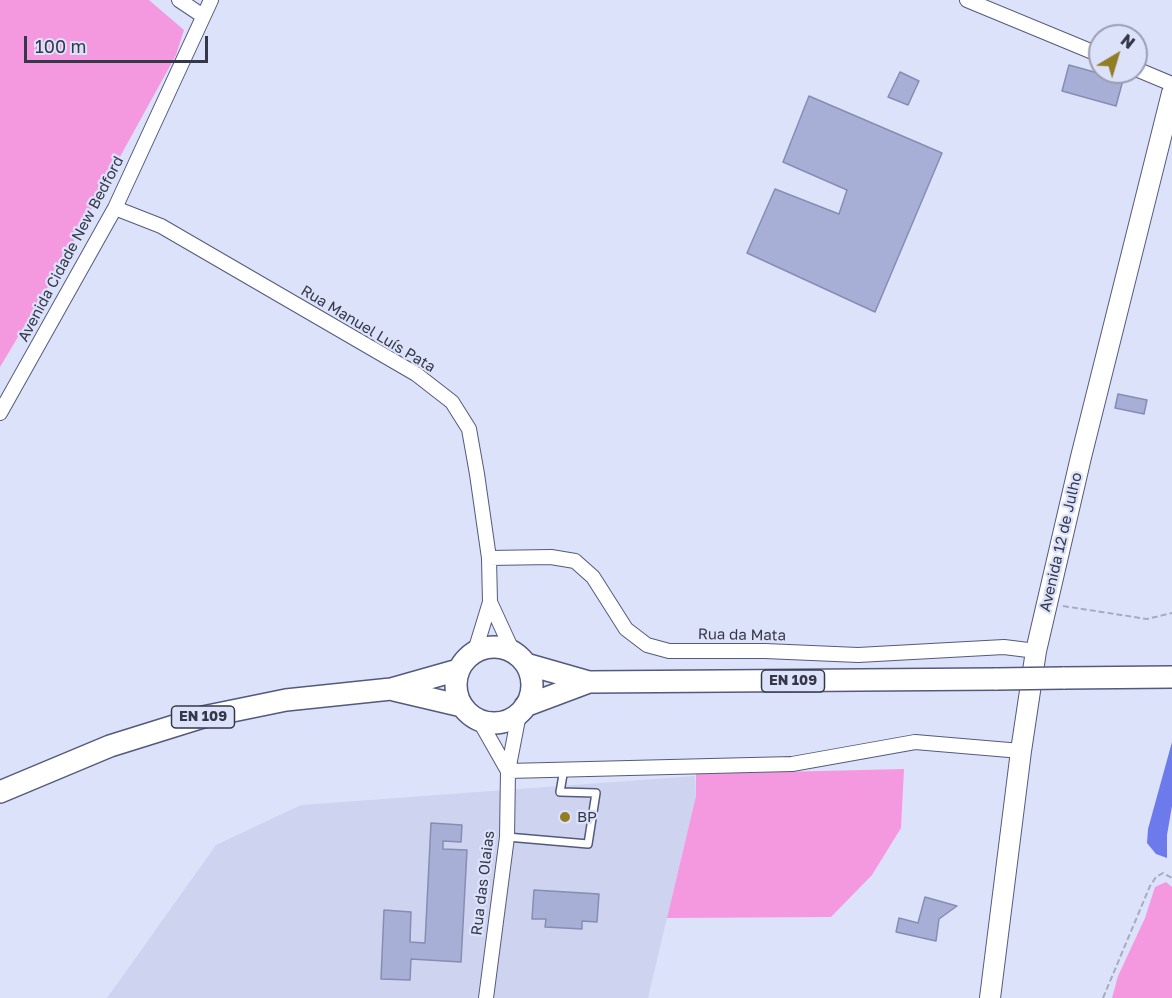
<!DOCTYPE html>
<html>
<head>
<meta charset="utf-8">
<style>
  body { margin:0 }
  #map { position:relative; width:1172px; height:998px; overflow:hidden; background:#dde2fb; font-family:"Golos Text",sans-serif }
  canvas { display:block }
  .north { position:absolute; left:1088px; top:24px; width:60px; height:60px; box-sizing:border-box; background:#dde2fb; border:2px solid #9a9eb3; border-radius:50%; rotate:38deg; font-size:16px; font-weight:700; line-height:24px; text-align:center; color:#353848 }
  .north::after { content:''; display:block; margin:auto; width:21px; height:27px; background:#927d23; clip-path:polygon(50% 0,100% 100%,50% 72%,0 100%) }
  .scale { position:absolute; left:24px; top:36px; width:184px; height:27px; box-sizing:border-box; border:3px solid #353848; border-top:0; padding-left:8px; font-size:18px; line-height:21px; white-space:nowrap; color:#353848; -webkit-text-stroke:4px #dde2fb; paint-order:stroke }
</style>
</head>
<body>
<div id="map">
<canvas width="1172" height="998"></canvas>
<div class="north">N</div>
<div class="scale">100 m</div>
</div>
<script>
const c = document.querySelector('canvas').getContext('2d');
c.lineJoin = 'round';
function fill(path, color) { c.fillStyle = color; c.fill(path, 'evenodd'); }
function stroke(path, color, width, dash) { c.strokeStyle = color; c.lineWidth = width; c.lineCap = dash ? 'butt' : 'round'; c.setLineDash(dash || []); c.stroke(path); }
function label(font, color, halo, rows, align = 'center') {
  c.font = font + ' "Golos Text",sans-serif'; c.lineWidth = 4.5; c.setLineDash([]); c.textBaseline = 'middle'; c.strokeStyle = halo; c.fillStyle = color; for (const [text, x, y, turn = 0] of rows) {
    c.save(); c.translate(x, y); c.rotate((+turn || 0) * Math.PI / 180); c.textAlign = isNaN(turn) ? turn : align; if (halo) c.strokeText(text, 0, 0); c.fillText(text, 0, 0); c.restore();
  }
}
fill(new Path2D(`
  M695,776L696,796L648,998H107L216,845L301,805Z`), '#ced4f0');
fill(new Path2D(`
  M0,0H149L184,30L176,55L55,275L0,367Z
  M904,769L901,828L872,875L831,917L667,918L696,796V774Z
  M1166,882L1172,887V998H1112L1118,976L1145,918L1155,887Z`), '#f498e0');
fill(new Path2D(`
  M1172,742V806L1167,835V858L1156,854L1147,843L1148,829Z`), '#6d7aec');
const building = new Path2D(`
  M1069,65L1123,80L1116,106L1062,91Z
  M900,72L919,81L908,105L888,97Z
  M809,96L942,153L875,312L747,253L775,189L839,214L847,190L783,162Z
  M1118,394L1147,400L1144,414L1115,408Z
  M431,823L462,825L461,842L443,841V849L467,850L461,962L411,959L410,980L381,979L384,910L411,912L410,942L425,943Z
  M534,890L599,894L597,922L582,921V929L545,927L546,919H532Z
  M925,897L957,906L939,919L936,941L896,932L899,918L918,923Z`);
fill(building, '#a7afd6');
stroke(building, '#858db2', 1.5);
const service = new Path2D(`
  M507,837L588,844L596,793L560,792L564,769`);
const minor = new Path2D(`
  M179,0L203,16
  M967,0L1100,55
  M1136,69L1172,84
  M115,208L161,226L416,374L452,402L469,429L477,474L489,558L490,602L475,651
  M0,413L115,208L211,0
  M489,558L551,557L575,561L593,577L626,629L647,645L669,651H765L858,655L1004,647L1036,651
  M490,602L513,652
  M479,720L508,771
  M508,771L792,764L915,742L1021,751
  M486,998L507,837L508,771L519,714`);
const secondary = new Path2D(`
  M990,998L1021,751L1036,651L1081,457L1172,93`);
const primary = new Path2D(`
  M456 685a38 38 0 1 1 76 0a38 38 0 1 1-76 0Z
  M526,664L589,682L997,679
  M1063,678L1172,677
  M394,690L462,706
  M525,706L589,682
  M0,792L110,746L203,717L286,700L391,689L458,670`);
stroke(service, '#535a7c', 10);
stroke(minor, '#535a7c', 16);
stroke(secondary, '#535a7c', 22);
stroke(primary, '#535a7c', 24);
stroke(new Path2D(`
  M1063,606L1147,619L1172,613
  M1103,998L1150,886L1156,877L1163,873L1172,878`), '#a7abc1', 2, [6, 3]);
stroke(service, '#fff', 7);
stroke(minor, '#fff', 14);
stroke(secondary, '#fff', 20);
stroke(primary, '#fff', 21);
const primaryBridge = new Path2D(`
  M997,679L1063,678`);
stroke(primaryBridge, '#535a7c', 24, []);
stroke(primaryBridge, '#fff', 21);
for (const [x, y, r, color] of [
  [565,817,6,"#927d23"]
]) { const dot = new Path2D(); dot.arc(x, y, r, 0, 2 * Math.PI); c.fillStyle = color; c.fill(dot); stroke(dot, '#dde2fb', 2); }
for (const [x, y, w] of [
  [793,681,63],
  [203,717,63]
]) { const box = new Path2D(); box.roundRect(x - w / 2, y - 11, w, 22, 4.5); c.fillStyle = '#dde2fb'; c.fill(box); stroke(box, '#353848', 1.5); }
label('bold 14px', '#353848', null, [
  ["EN 109",793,681],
  ["EN 109",203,717]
]);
label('15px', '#353848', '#dde2fb', [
  ["Avenida Cidade New Bedford",71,249,-62],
  ["Rua Manuel Luís Pata",368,329,31],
  ["Avenida 12 de Julho",1061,542,-77],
  ["Rua da Mata",742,635,1],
  ["Rua das Olaias",483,883,-83]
]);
label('15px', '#353848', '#dde2fb', [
  ["BP",577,817]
], 'left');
</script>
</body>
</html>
